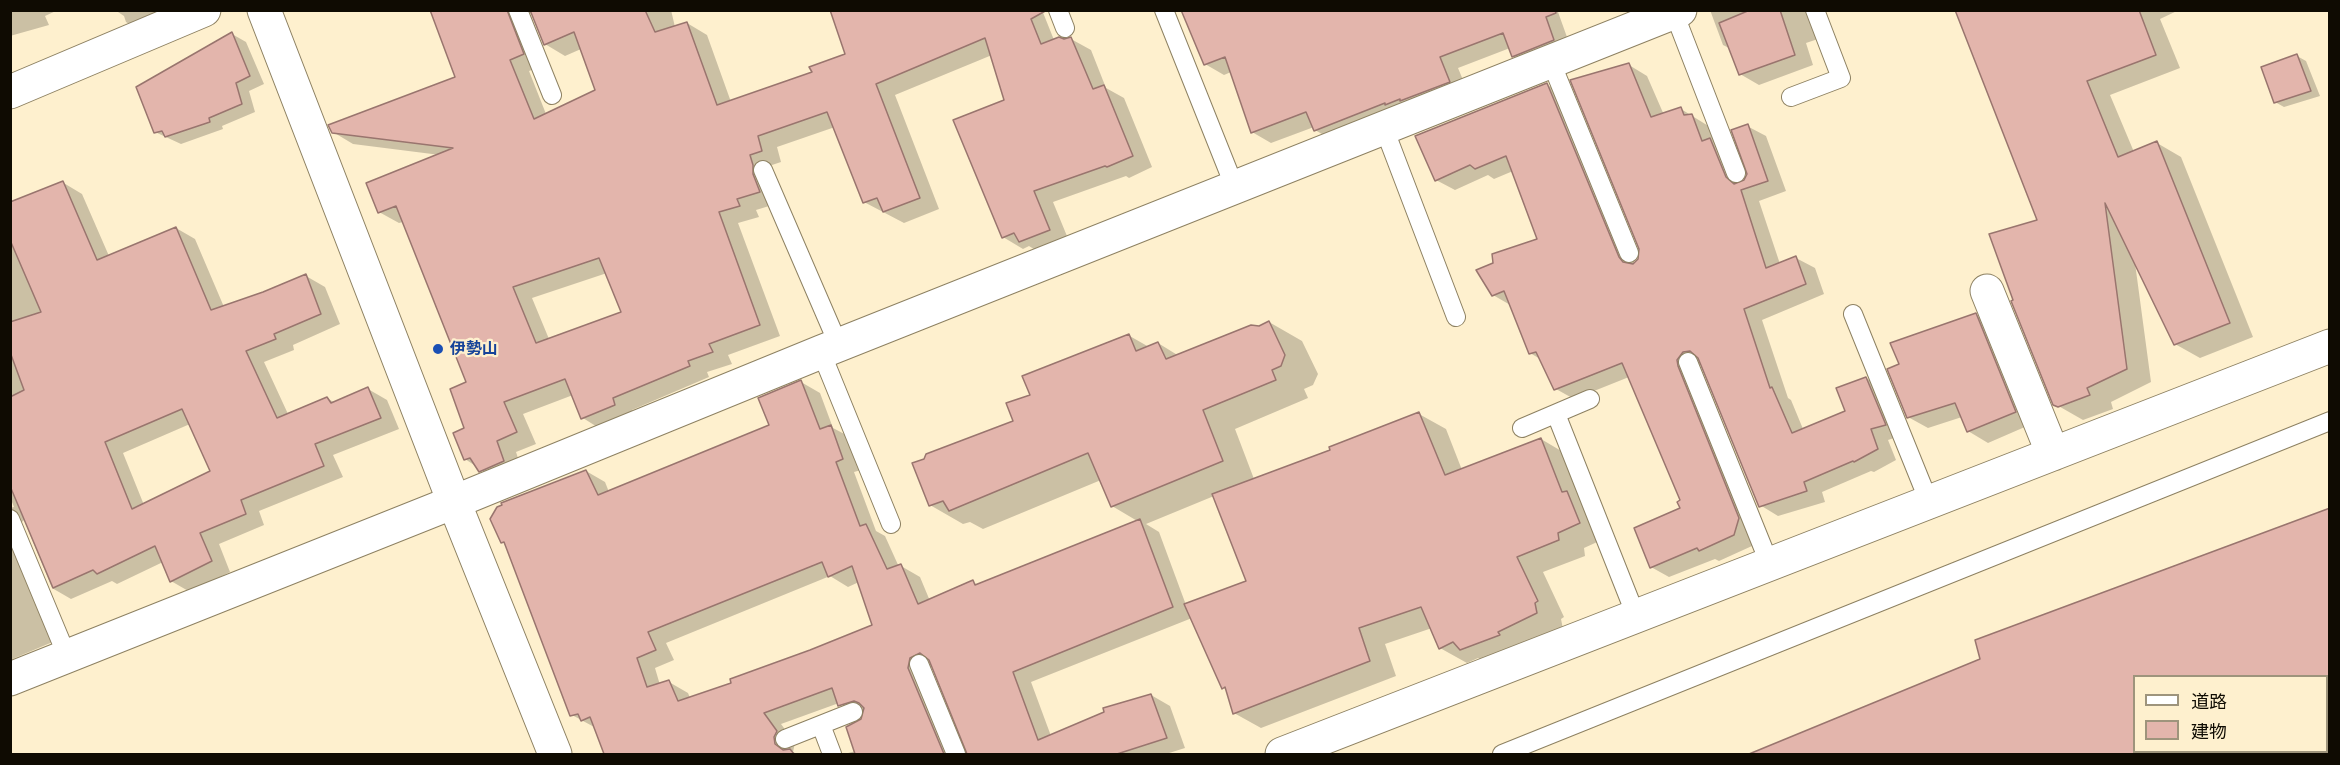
<!DOCTYPE html>
<html>
<head>
<meta charset="utf-8">
<style>
  body { margin:0 }
  #map { position:relative; width:2340px; height:765px; overflow:hidden; background:#fef0ce; font-family:"Public Sans","Noto Sans JP",sans-serif }
  canvas { display:block }
  .frame { position:absolute; inset:0; border:12px solid #0f0b02; pointer-events:none }
  .legend { position:absolute; left:2133px; top:675px; width:195px; height:78px; box-sizing:border-box; background:#fef0ce; border:2px solid #9e947c; margin:0; padding:8px 10px; list-style:none; font-size:18px; color:#0f0b02 }
  .legend li { display:flex; align-items:center; gap:12px; height:30px }
  .legend b { width:30px; border:2px solid #9e947c }
</style>
</head>
<body>
<div id="map">
<canvas width="2340" height="765"></canvas>
<div class="frame"></div>
<ul class="legend">
<li><b style="height:8px;background:#fff"></b>道路</li>
<li><b style="height:16px;background:#e3b5ac"></b>建物</li>
</ul>
</div>
<script>
const c = document.querySelector('canvas').getContext('2d');
c.lineJoin = 'round';
function fill(path, color) { c.fillStyle = color; c.fill(path, 'evenodd'); }
function stroke(path, color, width, dash) { c.strokeStyle = color; c.lineWidth = width; c.lineCap = dash ? 'butt' : 'round'; c.setLineDash(dash || []); c.stroke(path); }
function label(font, color, halo, rows, align = 'center') {
  c.font = font + ' "Public Sans","Noto Sans JP",sans-serif'; c.lineWidth = 4.5; c.setLineDash([]); c.textBaseline = 'middle'; c.strokeStyle = halo; c.fillStyle = color; for (const [text, x, y, turn = 0] of rows) {
    c.save(); c.translate(x, y); c.rotate((+turn || 0) * Math.PI / 180); c.textAlign = isNaN(turn) ? turn : align; if (halo) c.strokeText(text, 0, 0); c.fillText(text, 0, 0); c.restore();
  }
}
fill(new Path2D(`
  M10,10H58L45,16L49,25L10,36Z
  M115,10H208L149,36L126,22L124,16Z
  M431,10H671L675,27L687,23L707,35L731,102L1042,10L1054,40L1071,39L1091,50L1106,88L1124,98L1152,167L1129,178L1126,176L1053,202L1069,241L1040,253L1029,246L1023,249L1003,237L1006,101L992,55L895,95L939,209L904,223L864,202L835,127L777,147L781,162L769,166L779,203L756,210L759,217L738,223L780,336L728,355L732,364L707,372L709,377L632,410L634,416L602,430L583,418L573,395L523,414L536,444L516,452L523,473L500,482L465,459L468,383L403,222L399,223L379,212L440,155L353,144L333,132L457,78ZM532,12L545,44L565,56L581,49L597,91L546,114L529,71L543,66L529,15ZM607,273L623,313L549,339L532,298Z
  M1192,10H1563L1558,12L1572,51L1532,67L1513,56L1510,48L1458,68L1468,92L1334,141L1315,130L1314,127L1271,143L1252,132L1231,72L1224,75L1205,64Z
  M1710,10H1806L1818,39L1806,43L1813,65L1759,85L1740,74L1731,49L1723,45Z
  M1957,10H2179L2160,19L2180,68L2110,95L2134,152L2157,143L2181,157L2253,337L2200,358L2175,344L2135,263L2151,382L2111,402L2113,409L2083,420L2055,404L2039,221Z
  M232,34L246,42L264,84L249,91L255,112L222,126L223,129L181,144L155,132Z
  M2297,56L2306,61L2320,96L2284,107L2275,102Z
  M1629,65L1647,76L1664,115L1681,109L1710,127L1729,150L1741,183L1745,182L1749,174L1747,126L1766,136L1786,191L1759,201L1780,264L1796,258L1815,268L1824,294L1762,320L1788,398L1791,400L1803,429L1847,412L1866,378L1885,389L1903,435L1888,440L1896,460L1874,472L1871,471L1822,492L1825,502L1778,516L1760,505L1702,362L1695,371L1757,529L1752,546L1719,561L1715,559L1669,577L1651,567L1682,509V501L1629,377L1574,399L1556,389L1542,360L1530,353L1512,306L1493,295L1539,240L1513,171L1494,179L1488,175L1455,190L1436,180L1547,85L1566,95L1635,264L1640,260L1641,249Z
  M62,182L82,194L109,256L176,228L195,239L224,307L306,276L325,287L340,324L293,345L294,350L264,362L288,414L327,398L335,403L368,389L387,400L399,429L333,455L343,477L259,511L264,525L219,544L230,572L190,592L171,581L163,562L117,584L112,581L71,599L52,588L24,520L20,524L55,641L10,660V508L14,507L10,497V203ZM190,424L212,471L144,505L123,453Z
  M1976,315L1995,326L2034,423L1988,443L1968,431L1962,417L1928,428L1908,417L1901,365Z
  M1269,322L1302,341L1318,374L1313,385L1304,389L1308,398L1235,429L1254,479L1332,450L1419,414L1446,429L1462,470L1541,439L1568,455L1606,538L1584,548L1585,556L1543,572L1564,617L1561,619L1563,629L1489,664L1478,658L1467,663L1440,648L1432,628L1385,644L1396,676L1261,728L1234,713L1227,690L1223,688L1192,618L1031,682L1051,736L1151,695L1170,706L1185,748L1166,754H967L968,749L932,665L926,673L958,754H844L856,751L864,714L858,716L839,703L781,724L795,743L793,752L797,754H605L596,728L572,715L507,545L503,542L586,471L605,482L609,492L771,426L801,382L820,393L833,428L850,437L861,470L854,472L876,531L885,536L899,567L901,566L920,577L930,601L973,582L978,585L1139,522L1112,506L1101,480L983,529L970,522L963,524L930,505L1015,422L1032,395L1128,335L1149,347L1158,343L1179,356L1259,328ZM1214,496L1248,582L1186,605L1159,532L1146,524ZM830,576L848,587L859,582L874,626L733,684L690,698L688,693L669,682L660,685L655,668L674,660L666,643Z
  M2330,510V754H1750L1982,660ZM2134,676H2326V752H2134Z`), '#0003');
const building = new Path2D(`
  M430,10H507L524,54L510,60L534,119L595,90L574,32L544,45L530,10H645L655,32L687,22L717,105L812,72L809,67L845,54L830,10H1047L1031,19L1041,44L1059,37L1064,39L1071,37L1093,89L1104,85L1133,156L1107,167L1105,166L1034,191L1050,230L1019,242L1014,233L1002,238L953,120L1004,100L985,38L876,84L920,198L883,212L877,198L863,203L827,112L758,136L762,151L750,155L753,165V174L760,192L737,199L740,206L719,212L760,325L709,344L713,352L688,361L690,366L613,398L615,405L581,419L565,379L504,402L517,432L497,441L504,461L479,472L470,458L464,460L453,433L464,428L450,389L466,382L396,206L378,213L366,183L453,148L332,133L328,125L455,77ZM599,258L621,312L536,343L513,287Z
  M1181,10H1555L1556,13L1546,17L1554,40L1512,57L1503,33L1440,57L1450,82L1400,101V99L1385,105V103L1314,131L1306,112L1251,133L1225,57L1204,65Z
  M1750,10H1780L1795,55L1739,75L1719,23Z
  M1955,10H2139L2156,55L2087,81L2118,157L2157,141L2230,323L2174,345L2105,203L2127,369L2087,388L2090,395L2058,407L2053,405L2011,301L2013,300L1989,234L2037,220Z
  M232,32L250,76L236,83L242,104L209,118L210,122L165,137L162,131L154,133L136,87Z
  M2297,54L2311,91L2274,103L2261,67Z
  M1629,63L1651,117L1681,107L1684,115L1692,114L1702,141L1710,138L1726,177L1734,184L1744,180L1747,174L1731,130L1748,124L1768,181L1741,190L1766,268L1796,256L1806,284L1744,309L1770,388L1772,387L1792,433L1845,411L1836,388L1866,377L1886,425L1871,429L1878,449L1854,462L1853,461L1804,482L1807,491L1759,507L1698,358L1690,351L1683,352L1677,360L1678,366L1739,518L1734,535L1699,551L1697,548L1650,568L1634,528L1680,508L1677,502L1680,500L1622,363L1554,390L1536,352L1529,354L1504,291L1492,296L1476,270L1493,263L1492,254L1537,239L1506,156L1475,169L1470,165L1435,181L1415,136L1547,83L1619,257L1623,262L1633,264L1638,259L1639,249L1570,80Z
  M63,181L97,260L176,227L211,310L263,292L306,274L321,314L274,334L276,339L246,351L277,418L327,397L331,403L368,387L381,418L315,444L324,466L241,500L246,514L200,533L212,561L170,582L155,546L97,574L93,570L53,588L10,486V397L24,390L10,352V322L41,312L10,240V202ZM182,409L210,471L132,509L105,442Z
  M1976,313L2016,412L1967,432L1955,403L1907,418L1887,369L1899,364L1890,343Z
  M1269,321L1285,355L1281,366L1272,370L1276,380L1203,410L1223,461L1111,507L1088,453L949,511L943,501L929,506L912,463L924,459L926,454L1013,421L1006,403L1030,395L1022,376L1129,334L1136,351L1158,342L1166,359L1251,325L1259,326Z
  M801,380L820,429L831,425L843,459L836,462L860,526L866,524L887,569L901,564L918,604L973,580L975,585L1140,519L1173,607L1013,672L1038,740L1104,712L1103,708L1151,694L1167,738L1117,754H967L929,660L920,653L910,658L908,668L944,754H855L846,727L861,719L864,708L859,703L854,701L838,706L832,688L764,713L777,731L774,737L775,744L783,750L790,749L794,754H604L590,717L581,721L578,714L570,716L504,542L501,543L490,519L497,507L502,505L501,503L586,470L598,495L769,425L758,398ZM822,562L828,577L852,566L872,625L810,650L730,679L731,683L678,701L669,680L647,687L637,658L656,650L648,632Z
  M1419,412L1445,475L1541,438L1562,492L1567,491L1580,523L1558,533L1559,540L1517,557L1538,601L1535,603L1537,613L1498,632L1500,635L1460,650L1453,642L1439,649L1421,607L1359,628L1370,661L1233,714L1225,687L1222,689L1184,604L1246,581L1212,494L1330,450L1329,447Z
  M2330,508V676H2134V754H1749L1980,659L1975,640Z`);
fill(building, '#e3b5ac');
stroke(building, '#99756e', 1.5);
const lane = new Path2D(`
  M518,10L552,95
  M1058,10L1065,28
  M1164,10L1235,188
  M1673,10L1736,173
  M1551,62L1629,253
  M1791,97L1841,78L1815,10
  M1384,128L1456,317
  M763,170L839,346
  M1853,314L1929,502
  M821,352L891,524
  M1688,362L1770,565
  M1556,414L1636,616
  M1522,428L1590,399
  M10,519L67,656
  M919,664L956,754
  M821,725L832,754
  M785,739L853,712
  M1502,754L2330,421`);
const street = new Path2D(`
  M1987,291L2053,454
  M10,679L454,502L821,352L1680,10
  M1282,754L2330,346`);
const secondary = new Path2D(`
  M264,10L454,502L555,754
  M10,92L204,10`);
stroke(lane, '#8d8162', 20);
stroke(street, '#8d8162', 35);
stroke(secondary, '#8d8162', 35);
stroke(lane, '#fff', 18);
stroke(street, '#fff', 33);
stroke(secondary, '#fff', 33);
for (const [x, y, r, color] of [
  [438,349,6,"#1a4fb4"]
]) { const dot = new Path2D(); dot.arc(x, y, r, 0, 2 * Math.PI); c.fillStyle = color; c.fill(dot); stroke(dot, '#fef0ce', 2); }
label('bold 16px', '#164399', '#fef0ce', [
  ["伊勢山",450,349]
], 'left');
</script>
</body>
</html>
